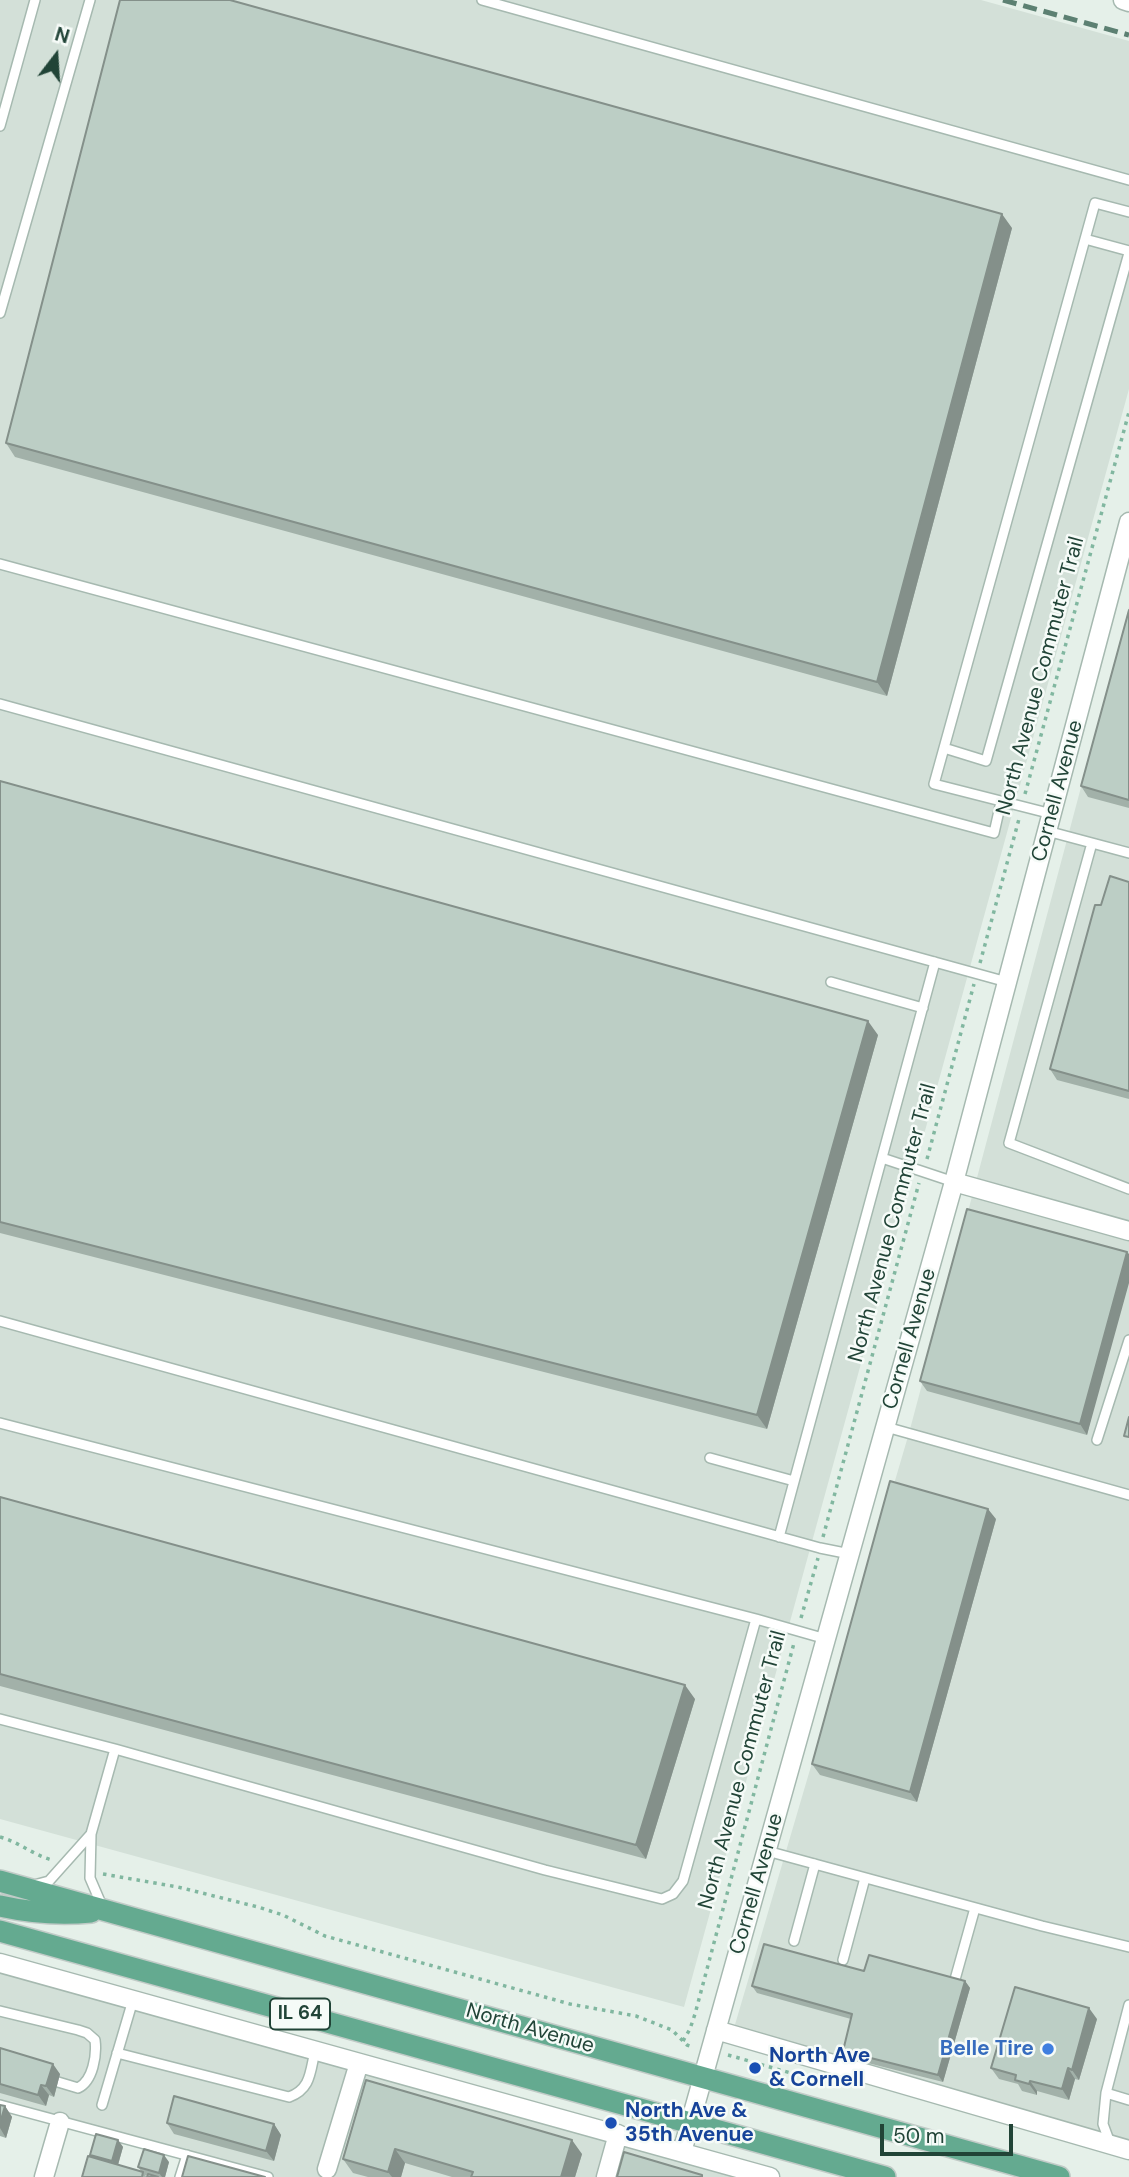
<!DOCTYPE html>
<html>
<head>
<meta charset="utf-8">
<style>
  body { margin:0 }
  #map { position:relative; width:1129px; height:2177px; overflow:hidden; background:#e5f0e9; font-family:"DM Sans",sans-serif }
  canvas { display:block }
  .north { position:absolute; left:21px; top:21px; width:70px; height:70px; -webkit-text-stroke:5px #f6fbf8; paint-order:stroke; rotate:17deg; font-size:19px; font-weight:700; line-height:28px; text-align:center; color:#214437 }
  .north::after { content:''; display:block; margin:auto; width:24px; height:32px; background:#214437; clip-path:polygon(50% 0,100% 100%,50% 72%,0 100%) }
  .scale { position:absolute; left:880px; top:2124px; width:133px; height:32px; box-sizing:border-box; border:4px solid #214437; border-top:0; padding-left:9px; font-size:21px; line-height:24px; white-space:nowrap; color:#214437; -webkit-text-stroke:5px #f6fbf8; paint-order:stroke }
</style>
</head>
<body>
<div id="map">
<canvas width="1129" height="2177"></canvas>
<div class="north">N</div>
<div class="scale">50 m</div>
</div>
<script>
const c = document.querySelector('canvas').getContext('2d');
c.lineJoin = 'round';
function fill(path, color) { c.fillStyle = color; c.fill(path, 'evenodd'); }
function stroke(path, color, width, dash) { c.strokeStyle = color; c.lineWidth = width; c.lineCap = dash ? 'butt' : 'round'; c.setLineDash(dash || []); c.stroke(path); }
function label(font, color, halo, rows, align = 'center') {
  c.font = font + ' "DM Sans",sans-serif'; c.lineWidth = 5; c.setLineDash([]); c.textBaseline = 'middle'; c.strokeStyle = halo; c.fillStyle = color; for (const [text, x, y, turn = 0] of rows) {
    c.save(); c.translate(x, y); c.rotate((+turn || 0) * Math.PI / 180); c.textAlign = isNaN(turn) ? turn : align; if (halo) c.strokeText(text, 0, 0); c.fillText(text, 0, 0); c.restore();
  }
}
fill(new Path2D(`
  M0,0H981L1129,41V389L684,2007L0,1819Z
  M1129,607V2140L843,2061L734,2028L909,1433Z
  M0,1963L770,2177H268L0,2105Z`), '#d3e0d8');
const service = new Path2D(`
  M482,0L1129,180
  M0,126L35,0
  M1085,239L1129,251
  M0,313L90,0
  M0,564L994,833L1001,802
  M0,704L1007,982
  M944,748L986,761L1129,253
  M1052,814L934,784L1095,203L1129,212
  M1047,831L1092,843
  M1129,853L1092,843L1009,1143L1129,1189
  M831,982L923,1008
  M882,1158L954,1182
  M0,1321L820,1548L850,1554
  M0,1423L756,1619
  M886,1427L1129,1495
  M1097,1440L1129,1340
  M710,1458L794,1481
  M779,1537L935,962
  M0,1719L115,1749
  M91,1834L115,1749L545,1870L662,1899L673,1894L683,1881L756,1619L826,1639
  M767,1851L1042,1926L1129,1947
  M34,1885L49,1881L91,1834L90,1878L102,1906
  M794,1941L815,1864
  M843,1960L865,1878
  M954,1983L975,1908
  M0,2011L78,2030L87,2033L95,2040C97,2055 93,2081 78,2088L58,2082
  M117,2053L289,2097C311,2089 310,2072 315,2051
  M1106,2093L1129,2100
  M0,2105L268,2177
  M102,2105L133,2000
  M1110,2143L1103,2124L1106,2093L1129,2005
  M180,2177L187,2155`);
const minor = new Path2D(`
  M1123,0L1129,2
  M954,1182L1129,1231
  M0,1963L770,2177
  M716,2030L1129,2150
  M682,2152L954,1182L1129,522
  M327,2169L359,2063
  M44,2177L60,2122
  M606,2177L618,2134`);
const primary = new Path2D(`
  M0,1881L1059,2177
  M0,1906C31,1913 59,1915 91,1912
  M0,1931L885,2177`);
stroke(service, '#a6b9b0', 12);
stroke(minor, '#a6b9b0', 21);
stroke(primary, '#c1cbc7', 24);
stroke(new Path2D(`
  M1025,794L1129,412
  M980,963L1019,819
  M927,1159L974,984
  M823,1537L919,1183
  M801,1618L818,1558
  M0,1837C19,1842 33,1855 52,1860
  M103,1874L178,1887L258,1907L283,1915L325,1936L570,2004L636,2016L672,2030L687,2045L693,2047
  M683,2041L690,2029L695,2014L794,1643
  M728,2055C757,2063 785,2072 814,2079`), '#81b7a0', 3.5, [3.5, 5]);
stroke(service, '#fff', 9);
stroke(minor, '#fff', 18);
stroke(primary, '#64aa90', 21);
stroke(new Path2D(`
  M1003,0L1129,35`), '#5c8072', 5, [14, 7]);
fill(new Path2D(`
  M1012,228L887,696L15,457L6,443Z
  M1129,610V808L1088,797L1081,786Z
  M0,781L878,1035L767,1429L0,1233Z
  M1129,882V1099L1057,1080L1050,1069L1101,905Z
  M1129,1254L1087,1435L927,1391L920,1381Z
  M0,1497L695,1699L646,1859L0,1686Z
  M996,1519L917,1802L820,1775L812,1764Z
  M864,1971L965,1981L970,1988L943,2082L848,2058L843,2051L851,2019L757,1993L752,1986Z
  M1097,2019L1079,2080L1075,2079L1069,2100L1037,2091V2095L1022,2091L1018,2084L999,2079L991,2068Z
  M0,2048L60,2074L54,2097L49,2095L46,2106L0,2093Z
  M366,2080L582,2154L575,2177H452L405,2163L401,2177H368L353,2173L343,2159Z
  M0,2105L5,2106L12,2117L6,2138L0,2136Z
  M167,2123L274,2124L281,2135L274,2161L174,2134Z
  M118,2140L123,2147L118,2165L141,2171L138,2167L169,2162L165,2177H147L148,2176L145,2175L147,2177H82L92,2157L90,2155Z`), '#a2b1a9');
fill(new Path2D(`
  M1002,214L1012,228L887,696L877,682Z
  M868,1021L878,1035L767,1429L757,1415Z
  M1127,1252L1129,1254V1283L1087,1435L1080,1424Z
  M988,1509L996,1519L917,1802L910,1792Z
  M685,1685L695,1699L646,1859L636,1845Z
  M965,1981L970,1988L943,2082L938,2075Z
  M1089,2008L1097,2019L1079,2080L1072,2070Z
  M53,2064L60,2074L54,2097L46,2086Z
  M1068,2068L1075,2079L1069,2100L1062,2089Z
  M1030,2081L1037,2091V2095L1029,2084Z
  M41,2085L49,2095L46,2106L38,2095Z
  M5,2106L12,2117L6,2138L0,2128V2123Z
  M274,2124L281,2135L274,2161L266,2151Z
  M118,2140L123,2147L117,2168L112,2161Z
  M572,2140L582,2154L575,2177H561Z
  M395,2149L405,2163L401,2177H392L388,2172Z
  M164,2155L169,2162L165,2177H162L159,2173Z`), '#84908a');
const building = new Path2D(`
  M120,0H230L1002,214L877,682L6,443Z
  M1129,610V800L1081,786Z
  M0,781L868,1021L757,1415L0,1222Z
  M1110,876L1129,882V1091L1050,1069L1095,905H1101Z
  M967,1209L1127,1252L1080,1424L920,1381Z
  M1129,1417V1437L1124,1436Z
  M890,1481L988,1509L910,1792L812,1764Z
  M0,1497L685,1685L636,1845L0,1674Z
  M764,1944L864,1971L869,1955L965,1981L938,2075L843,2051L852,2014L752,1986Z
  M1015,1987L1089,2008L1072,2070L1068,2068L1062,2089L1030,2081L1029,2084L1015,2080L1016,2075L991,2068Z
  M0,2048L53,2064L46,2086L41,2085L38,2095L0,2084Z
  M366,2080L572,2140L561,2177H471L473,2172L395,2149L388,2172L343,2159Z
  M174,2096L274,2124L266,2151L167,2123Z
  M0,2105L5,2106L0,2123Z
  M96,2134L118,2140L112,2161L90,2155Z
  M144,2149L164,2155L159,2173L138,2167Z
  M624,2152L702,2175V2177H617Z
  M88,2156L143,2172L142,2177H82Z
  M188,2156L265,2177H182Z
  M148,2174L158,2177H147Z`);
fill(building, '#bccec5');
stroke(building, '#84908a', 2);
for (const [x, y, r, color] of [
  [1048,2049,7,"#3f7fe0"],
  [755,2068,7,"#1a4fb4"],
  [611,2123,7,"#1a4fb4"]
]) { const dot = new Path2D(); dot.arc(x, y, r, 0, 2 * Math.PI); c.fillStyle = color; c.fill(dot); stroke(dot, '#f6fbf8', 2.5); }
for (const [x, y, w] of [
  [300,2014,60]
]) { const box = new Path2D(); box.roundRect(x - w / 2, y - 15.5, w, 31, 5); c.fillStyle = '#f6fbf8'; c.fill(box); stroke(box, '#214437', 2); }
label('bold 19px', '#214437', null, [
  ["IL 64",300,2014]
]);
label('21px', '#214437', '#f6fbf8', [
  ["North Avenue Commuter Trail",1041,676,-75],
  ["Cornell Avenue",1058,791,-75],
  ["North Avenue Commuter Trail",893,1223,-75],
  ["Cornell Avenue",910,1339,-74],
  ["North Avenue Commuter Trail",743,1770,-75],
  ["Cornell Avenue",757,1884,-74],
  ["North Avenue",530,2029,16]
]);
label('bold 21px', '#366cbe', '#f6fbf8', [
  ["Belle Tire",1034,2049]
], 'right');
label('bold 21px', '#164399', '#f6fbf8', [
  ["North Ave",769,2056],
  ["& Cornell",769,2080],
  ["North Ave &",625,2111],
  ["35th Avenue",625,2135]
], 'left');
</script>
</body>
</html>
